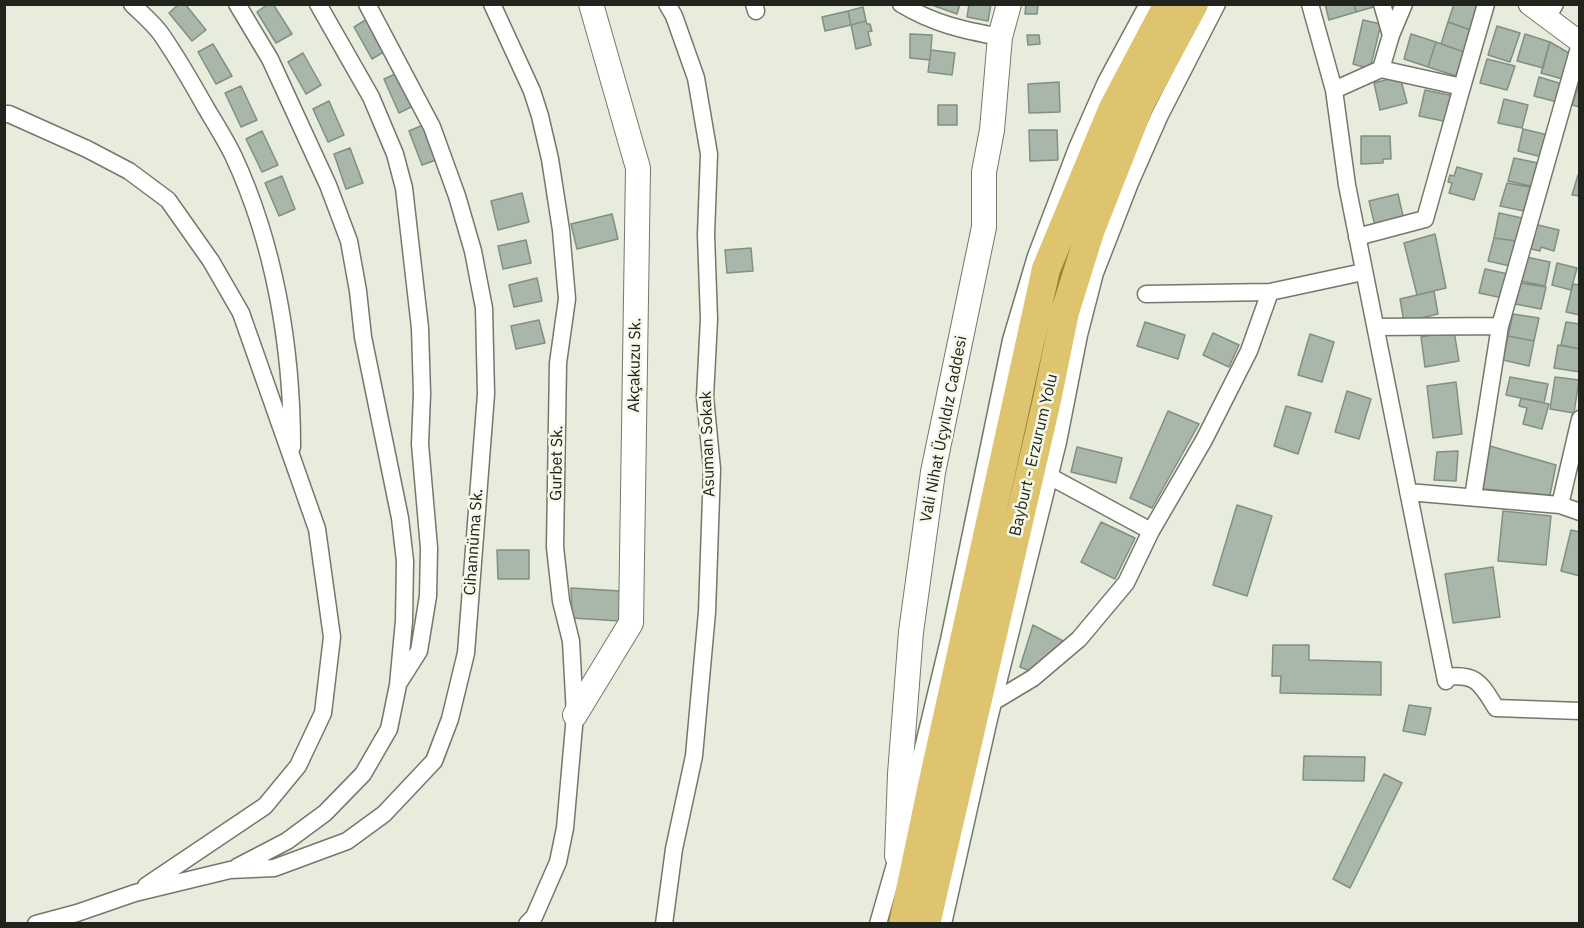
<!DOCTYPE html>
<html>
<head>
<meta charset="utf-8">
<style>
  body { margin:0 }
  #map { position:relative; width:1584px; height:928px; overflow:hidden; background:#e7ecdc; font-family:"IBM Plex Sans",sans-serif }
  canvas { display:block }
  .frame { position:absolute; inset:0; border:6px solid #21231d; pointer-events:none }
</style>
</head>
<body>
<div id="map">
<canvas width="1584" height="928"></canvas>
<div class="frame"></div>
</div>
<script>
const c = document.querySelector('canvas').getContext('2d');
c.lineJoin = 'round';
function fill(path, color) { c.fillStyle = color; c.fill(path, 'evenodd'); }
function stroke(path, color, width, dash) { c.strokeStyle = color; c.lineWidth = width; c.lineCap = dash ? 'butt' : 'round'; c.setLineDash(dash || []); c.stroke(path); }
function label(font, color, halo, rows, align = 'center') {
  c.font = font + ' "IBM Plex Sans",sans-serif'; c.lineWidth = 5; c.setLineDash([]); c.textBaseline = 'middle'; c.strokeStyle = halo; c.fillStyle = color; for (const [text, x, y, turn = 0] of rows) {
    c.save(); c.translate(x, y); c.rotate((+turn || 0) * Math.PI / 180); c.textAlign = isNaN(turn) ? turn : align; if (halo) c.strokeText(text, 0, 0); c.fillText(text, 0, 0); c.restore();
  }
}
const building = new Path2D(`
  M179,4H185L206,30L192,41L169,13Z
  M268,4H273L292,34L276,43L257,12Z
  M929,4H960L957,14Z
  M969,4H991L988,21L967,17Z
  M1026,4L1038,5L1037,14H1025Z
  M1325,4H1354L1356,12L1329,20Z
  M1354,4H1376L1377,6L1356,12Z
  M1454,4H1479L1471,30L1448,22Z
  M863,7L866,21L851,25L848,11Z
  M848,11L851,25L825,31L822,17Z
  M369,18L387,50L372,59L354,27Z
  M1363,20L1381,24L1370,69L1353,64Z
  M866,21L867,24H870L872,31L868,32L871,45L856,49L851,25Z
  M1448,22L1471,30L1464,52L1441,44Z
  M1497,26L1520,33L1510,62L1488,55Z
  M910,34L932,35L930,60L910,58Z
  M1411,34L1436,42L1428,67L1404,59Z
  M1525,34L1550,42L1543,68L1517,61Z
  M1027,35H1039L1040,44L1028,45Z
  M1436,42L1464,52L1456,76L1428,67Z
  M1550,42L1574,56L1566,80L1541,73Z
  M213,44L232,76L216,84L198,52Z
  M931,50L955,53L952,75L928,72Z
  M303,53L321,85L306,94L288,62Z
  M1487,59L1515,66L1507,90L1480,83Z
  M400,72L415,105L399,113L384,79Z
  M1400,76L1407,103L1380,110L1374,83Z
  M1539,77L1562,84L1557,102L1534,96Z
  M1580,81V107L1572,105Z
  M1059,82L1060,112L1029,113L1028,84Z
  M241,86L257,120L241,127L225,93Z
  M1425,90L1454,96L1448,122L1419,116Z
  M1504,99L1528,105L1522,128L1498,123Z
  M329,101L344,135L328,142L313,109Z
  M938,105H957V125H938Z
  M425,124L439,159L422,165L409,131Z
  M1523,129L1548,135L1542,157L1518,151Z
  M1029,130H1057L1058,160L1030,161Z
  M262,131L278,165L262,172L246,139Z
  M1361,136H1390L1391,159H1383V163L1361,164Z
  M350,148L363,183L346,189L334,154Z
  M1514,158L1538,163L1531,186L1508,181Z
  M1457,167L1482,174L1474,200L1449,193L1452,183L1448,182L1450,175L1454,176Z
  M1578,175H1580V196L1572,195Z
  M282,176L295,209L279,216L265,183Z
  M1507,183L1530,187L1524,211L1500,206Z
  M522,193L529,222L498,230L491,201Z
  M1398,194L1404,220L1375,226L1369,201Z
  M1499,213L1522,218L1516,241L1494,238Z
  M612,214L618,239L577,249L571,224Z
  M1534,224L1559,230L1554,251L1541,247L1540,251L1527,248Z
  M1435,234L1446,288L1417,295L1404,243Z
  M1494,238L1516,241L1510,266L1488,261Z
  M526,240L531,263L503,269L498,246Z
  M751,248L753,271L727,273L725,250Z
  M1526,257L1550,262L1545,286L1520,281Z
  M1557,263L1577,268L1571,290L1552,285Z
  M1485,269L1508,274L1503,298L1479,293Z
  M537,278L542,301L514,307L509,285Z
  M1520,283L1546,287L1541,309L1515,304Z
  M1573,284L1580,285V315L1566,312Z
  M1434,291L1438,314L1404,322L1400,299Z
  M1513,314L1539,318L1534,341L1508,336Z
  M539,320L545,343L516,349L511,326Z
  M1145,322L1185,335L1178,359L1137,346Z
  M1566,322L1580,324V349L1561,345Z
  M1454,331L1459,361L1425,367L1421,337Z
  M1213,333L1239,345L1229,367L1203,355Z
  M1310,334L1334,342L1322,382L1298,375Z
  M1508,336L1534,341L1529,366L1503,360Z
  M1558,345L1580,349V372L1554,368Z
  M1510,377L1548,384L1544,403L1506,395Z
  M1555,377L1579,380L1574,413L1550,409Z
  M1456,382L1462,434L1433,438L1427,386Z
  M1347,391L1371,399L1359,439L1335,432Z
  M1521,398L1549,404L1542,429L1523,424L1527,408L1519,406Z
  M1286,406L1311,413L1298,454L1274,446Z
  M1168,411L1199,424L1152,508L1130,498Z
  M1490,446L1556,465L1550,495L1483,489Z
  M1077,447L1122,458L1116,483L1071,472Z
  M1458,451L1456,481L1434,480L1437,452Z
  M1237,505L1272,516L1247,596L1213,585Z
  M1503,511L1551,516L1546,565L1498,561Z
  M1101,522L1135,538L1115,579L1081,562Z
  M1571,530L1580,532V576L1561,571Z
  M497,550H529V579H498Z
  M1493,567L1500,617L1453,623L1445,574Z
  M571,588L620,591V621L572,618Z
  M1033,625L1065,642L1032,672L1020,667Z
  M1273,645H1309V660L1381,662V695L1280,693L1281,676H1272Z
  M1409,705L1431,708L1425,735L1403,731Z
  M1304,756L1365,757L1364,781L1303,780Z
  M1384,774L1402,783L1350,888L1333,879Z`);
fill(building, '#a9b6aa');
stroke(building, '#828f83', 1.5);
const minor = new Path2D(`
  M132,4C142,14 153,23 161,34C177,57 192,83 206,108C215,123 225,139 233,155C275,245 292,348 292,447
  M318,4L371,97L395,154L404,188L420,328L422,394L420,444L429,548L428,596L419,651L400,681
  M492,4L532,91L540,116L550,159L561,230L567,299L558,363L555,547L561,601L571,641L575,715L565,828L558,862L534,917L527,924
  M754,4L756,11
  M901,4C934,24 963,30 1000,37
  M1310,4L1334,90L1347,185L1446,681
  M1382,4L1391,35
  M1547,18L1555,4
  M1381,69L1462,87L1486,4
  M1334,90L1381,69L1391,35L1404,4
  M4,114H9L87,149L129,171L168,200L211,261L241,313L317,529L332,637L323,713L298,766L265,806L146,886
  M1357,237L1425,219L1462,87
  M1146,294L1270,292L1363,272
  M1500,326L1580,44
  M1376,327L1500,326L1473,497
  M1049,476L1151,531
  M1408,492L1560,505L1580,419
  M1560,505L1580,512
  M1446,677C1477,673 1481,684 1496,708L1580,711
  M993,702L1033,678L1079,639L1126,583L1151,531L1204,440L1249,351L1270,292
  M906,819L949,640L1011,340L1036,256L1077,148L1106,82L1148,4
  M237,867L287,841L325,813L363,774L389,729L398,685L404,621L405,561L400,518L363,337L358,291L349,241L328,185L270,59L237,4
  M36,924L77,913L135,893L230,870L274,868L347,841L384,814L434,761L450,719L466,653L486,394L484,308L473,251L457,196L432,127L367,4
  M664,924L674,849L694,756L707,612L712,469L705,397L709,319L706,235L709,154L696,78L674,16L667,4
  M878,924L900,847
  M943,924L989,719L1058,442L1079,335L1095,273L1130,183L1160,115L1217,4`);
const tertiary = new Path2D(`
  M1529,4L1580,42`);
const secondary = new Path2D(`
  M575,715L631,623L638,168L591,4
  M897,856L900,774L911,632L933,472L984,227V172L992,130L1000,37L1009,4`);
const trunk = new Path2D(`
  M903,924L931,790L1046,269L1113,108L1168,4
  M926,924L1047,400L1065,312L1090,232L1141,102L1194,4`);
stroke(minor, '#74786a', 19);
stroke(tertiary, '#74786a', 23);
stroke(secondary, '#74786a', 26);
stroke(trunk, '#97833a', 31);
stroke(minor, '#fff', 16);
stroke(tertiary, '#fff', 21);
stroke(secondary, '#fff', 24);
stroke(trunk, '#dec46e', 28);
label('16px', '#21231d', '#f4f9e9', [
  ["Akçakuzu Sk.",635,365,-89],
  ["Vali Nihat Üçyıldız Caddesi",944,429,-79],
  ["Asuman Sokak",708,444,-92],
  ["Bayburt - Erzurum Yolu",1034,455,-77],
  ["Gurbet Sk.",557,463,-89],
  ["Cihannüma Sk.",474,542,-86]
]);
</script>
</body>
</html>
